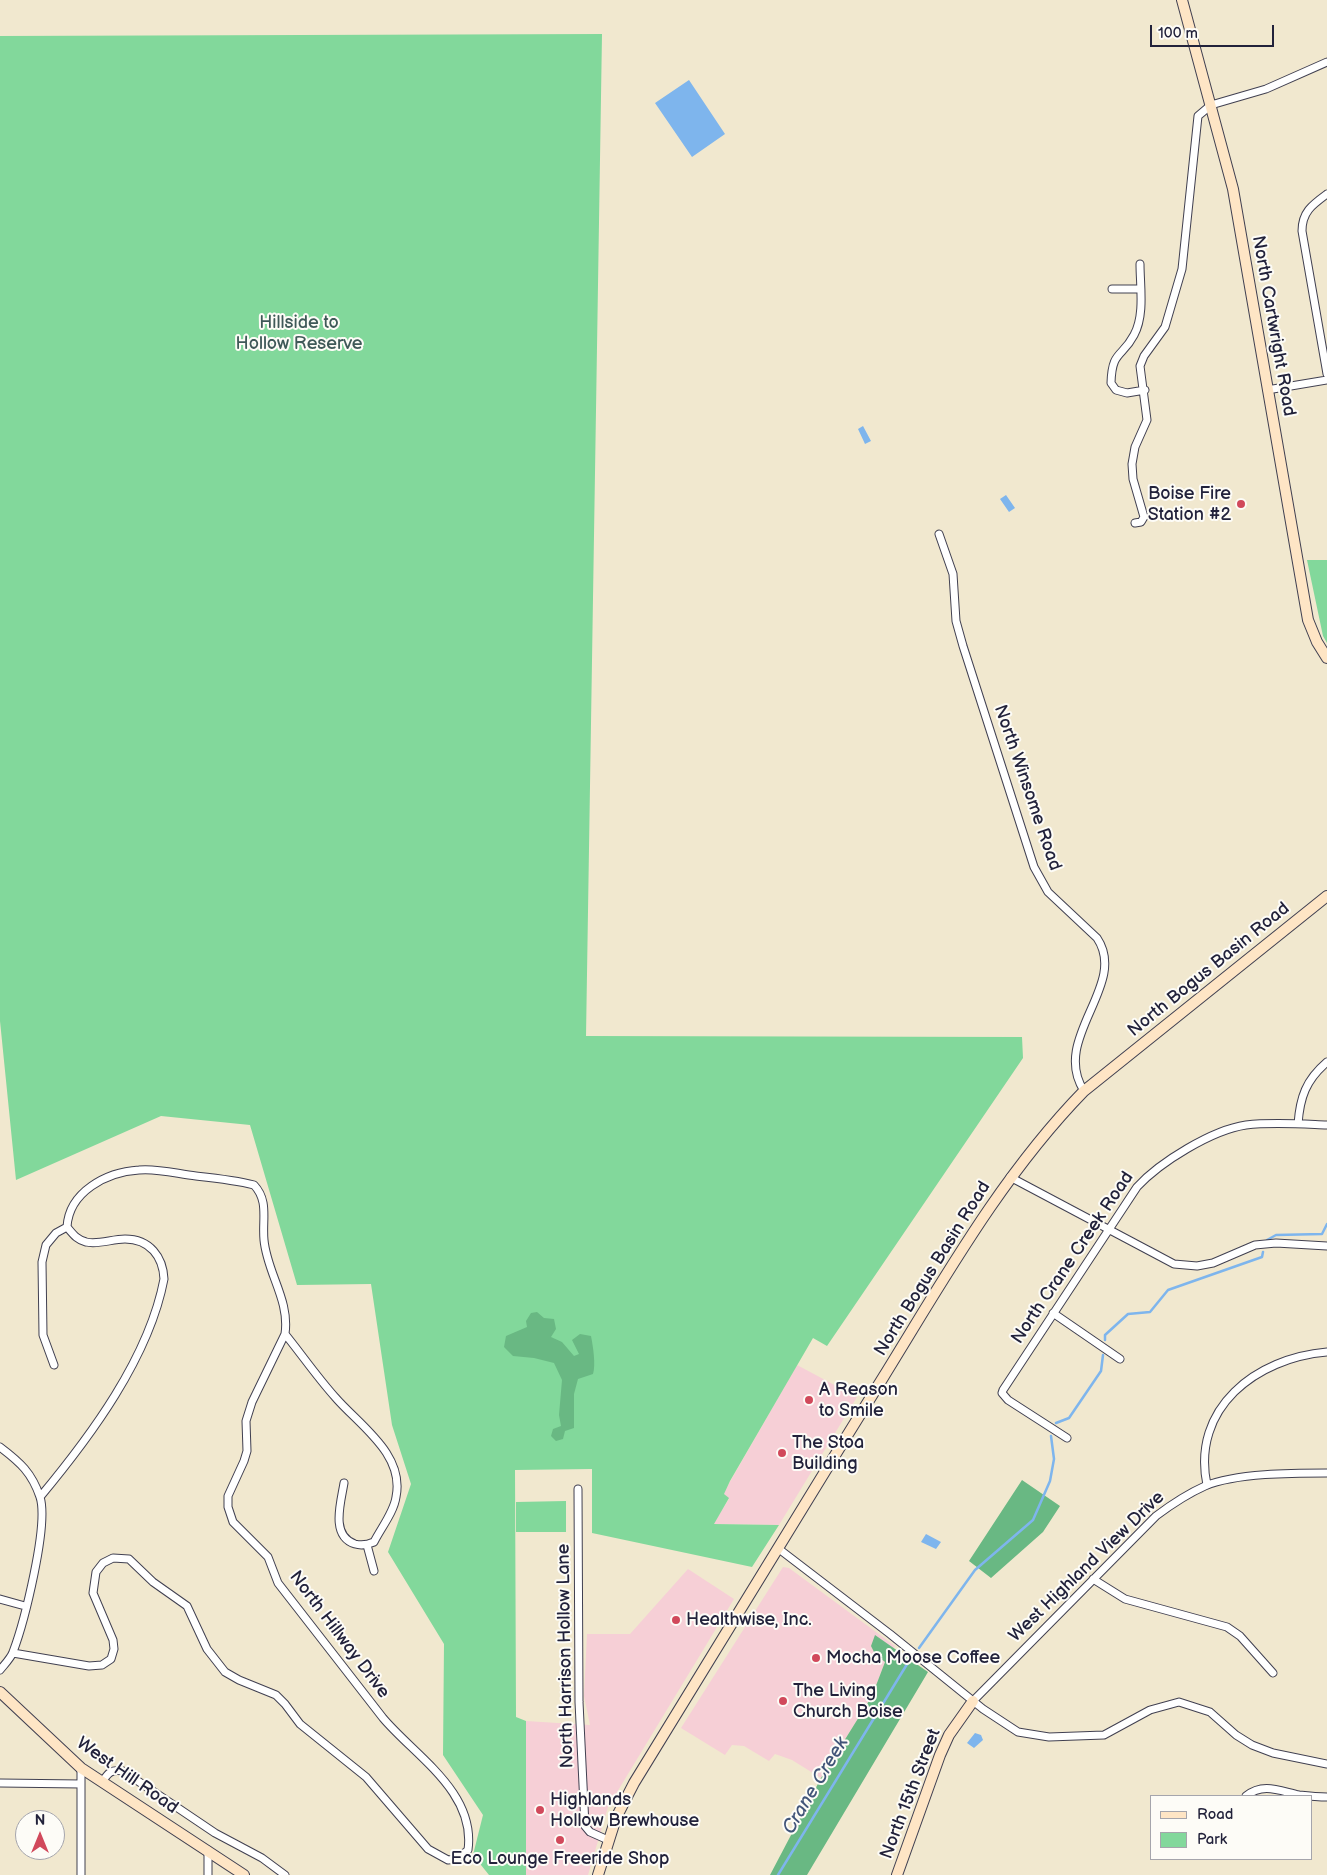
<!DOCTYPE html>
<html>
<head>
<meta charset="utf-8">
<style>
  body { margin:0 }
  #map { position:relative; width:1327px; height:1875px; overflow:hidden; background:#f1e8cf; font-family:"Balsamiq Sans",sans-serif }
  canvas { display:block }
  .legend { position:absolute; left:1150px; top:1795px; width:162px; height:65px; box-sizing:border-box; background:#fdfcf7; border:1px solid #a5a5ac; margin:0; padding:6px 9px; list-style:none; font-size:15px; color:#22223b }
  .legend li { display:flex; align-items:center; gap:10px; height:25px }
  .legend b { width:25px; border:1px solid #a5a5ac }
  .north { position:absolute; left:15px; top:1810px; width:50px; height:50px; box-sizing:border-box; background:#fdfcf7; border:1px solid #a5a5ac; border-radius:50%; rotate:0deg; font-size:14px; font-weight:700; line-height:20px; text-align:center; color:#22223b }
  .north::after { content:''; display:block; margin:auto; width:18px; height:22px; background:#d1495b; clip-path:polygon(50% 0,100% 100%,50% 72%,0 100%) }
  .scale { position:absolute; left:1150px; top:25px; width:124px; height:22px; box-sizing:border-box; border:2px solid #22223b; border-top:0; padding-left:6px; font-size:15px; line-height:18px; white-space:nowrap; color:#22223b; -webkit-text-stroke:4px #fdfcf7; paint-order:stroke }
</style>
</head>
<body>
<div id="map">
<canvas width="1327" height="1875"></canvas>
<ul class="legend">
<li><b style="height:6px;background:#fee5c5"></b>Road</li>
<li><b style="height:14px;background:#82d89b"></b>Park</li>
</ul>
<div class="north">N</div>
<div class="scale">100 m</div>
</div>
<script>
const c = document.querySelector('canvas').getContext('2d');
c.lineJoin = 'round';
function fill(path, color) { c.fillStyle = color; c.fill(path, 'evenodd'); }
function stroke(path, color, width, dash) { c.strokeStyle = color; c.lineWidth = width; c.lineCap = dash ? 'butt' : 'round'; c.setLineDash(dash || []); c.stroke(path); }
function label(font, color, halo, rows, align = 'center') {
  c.font = font + ' "Balsamiq Sans",sans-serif'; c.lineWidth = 4; c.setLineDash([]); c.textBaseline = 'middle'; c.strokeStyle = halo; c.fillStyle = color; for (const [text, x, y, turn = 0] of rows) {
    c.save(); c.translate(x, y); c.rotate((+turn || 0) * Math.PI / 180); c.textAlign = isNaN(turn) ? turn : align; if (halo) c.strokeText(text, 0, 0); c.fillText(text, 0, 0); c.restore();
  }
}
fill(new Path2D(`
  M797,1365L857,1397L779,1525L713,1524L729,1499L723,1494Z
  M783,1567L789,1568L895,1646L885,1662L872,1696L821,1778L792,1760L775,1754L769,1761L744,1746L732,1745L725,1755L681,1728Z
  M688,1569L734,1599L608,1807L588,1875H526V1721L590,1725L584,1696L587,1634H630Z`), '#f6cfd6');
fill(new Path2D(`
  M602,34L586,1036L1022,1037L1023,1058L827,1346L813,1338L730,1481L724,1494L729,1498L714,1524L779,1525L752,1567L592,1533V1469L515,1470L516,1717L526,1721V1875H489L473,1855L483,1815L443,1755L444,1644L388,1552L411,1484L392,1425L371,1284L297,1285L250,1125L161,1116L16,1180L0,1021V36Z
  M1307,560H1327V643L1323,636Z
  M566,1501V1532H516V1502Z`), '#82d89b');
fill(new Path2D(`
  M537,1312L544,1318L554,1319L556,1329L551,1337L562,1342L574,1356L579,1354L572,1340L580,1334L591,1336C593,1346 596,1365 593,1374L578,1379L574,1394V1428L565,1431L563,1439L556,1441L551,1436L553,1429L561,1426L559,1415L562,1380L554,1363L534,1358L513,1356L504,1347L506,1336L527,1327L526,1321L531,1313Z
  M1022,1480L1060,1506L1043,1532L991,1578L969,1561Z
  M875,1635L928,1672L807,1875H770L821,1778L872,1696L885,1662L875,1654L871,1646Z`), '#69b883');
fill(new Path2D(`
  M689,80L725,134L692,157L655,103Z
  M863,426L871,441L865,444L858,429Z
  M1006,495L1015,508L1009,512L1000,499Z
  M926,1534L941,1542L936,1549L921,1542Z
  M975,1733L981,1735L983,1740L974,1748L967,1743Z`), '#7eb5ed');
stroke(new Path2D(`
  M1267,1240L1276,1235L1322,1234L1327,1224
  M1105,1340V1335L1128,1314L1150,1312L1168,1290L1262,1257L1263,1252
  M1056,1423L1069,1418L1101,1371L1103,1355
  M919,1648L975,1570L1033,1520L1050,1481L1054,1459L1051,1436
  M778,1875L909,1661`), '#7eb5ed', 2.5);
const street = new Path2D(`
  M1327,194C1312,205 1302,212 1302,231L1327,374
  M1140,264C1140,286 1145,315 1134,335C1122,358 1112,350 1111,383L1116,390L1127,393L1145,390
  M1112,289H1140
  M1267,390L1327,380
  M1135,523L1141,522L1144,517L1133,479L1132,464L1135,447L1147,420L1140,366L1144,356L1165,327L1182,269L1198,116L1211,105L1266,89L1327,62
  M939,534L953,574L956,621L963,646L1034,867L1048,892L1097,938C1129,985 1050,1038 1084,1091
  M1298,1124C1300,1097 1306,1080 1327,1062
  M1010,1177L1174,1264L1197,1266L1213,1263L1255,1245L1276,1243L1327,1246
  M1053,1313L1120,1359
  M285,1334C302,1355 317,1377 335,1397C359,1425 405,1454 396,1497C394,1512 381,1528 374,1542C367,1545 362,1546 355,1544C330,1536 341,1502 344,1483
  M54,1365L43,1335L42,1262L46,1245L56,1233L67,1227
  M1067,1438L1008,1400L1002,1393L1003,1390L1137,1187C1160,1162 1212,1130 1246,1125C1272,1122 1301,1124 1327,1125
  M0,1447C20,1462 32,1473 40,1497C49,1525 24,1623 13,1652C11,1658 4,1665 0,1670
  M1207,1485C1191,1408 1256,1358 1327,1352
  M578,1489L579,1702L585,1826L590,1832L608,1840
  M367,1545L374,1571
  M779,1549L890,1634L983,1709L1018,1732L1049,1737L1104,1735L1150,1710L1179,1702L1210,1712L1236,1735L1252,1745L1273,1753L1327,1764
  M1093,1579L1125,1599L1227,1627L1240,1636L1273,1673
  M0,1599L25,1606
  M13,1653L89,1666L102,1665L111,1659L114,1649L113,1640L93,1593L96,1572L103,1563L113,1558L129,1559L153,1582L187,1606L207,1649L225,1672L239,1680L276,1695L285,1704L300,1724L366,1777L428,1849L448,1860L457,1859L468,1850C476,1792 415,1756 383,1718L278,1583L268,1557L233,1522L228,1507V1496L244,1461L247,1451L246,1421L252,1402L285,1334C290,1300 267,1273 264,1240C262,1219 269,1201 254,1185C235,1180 215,1178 196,1176C178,1174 157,1168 139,1170C106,1172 69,1192 67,1227C73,1234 77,1240 86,1242C98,1245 112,1239 125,1239C150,1239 163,1257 164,1279C149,1358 90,1437 40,1497
  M973,1701L1156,1516C1172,1504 1187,1494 1205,1486C1236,1473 1293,1473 1327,1473
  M81,1768V1875
  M102,1782C108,1773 111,1769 123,1771L215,1833L262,1858L285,1875
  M0,1783L81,1784
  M1246,1796C1263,1782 1280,1791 1299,1795C1308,1796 1318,1797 1327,1797
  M208,1875V1850`);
const secondary = new Path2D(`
  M1182,0L1233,189L1308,620L1317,642L1327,658
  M0,1692L81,1768L244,1875
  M598,1875L616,1818L634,1783C718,1647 800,1511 884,1376C945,1277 1003,1174 1084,1091L1327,896
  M897,1875L940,1755L949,1735L973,1701`);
stroke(street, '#414051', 9);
stroke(secondary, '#414051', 12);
stroke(street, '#fff', 7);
stroke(secondary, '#fee5c5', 10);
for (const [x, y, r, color] of [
  [1241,504,5,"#d1495b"],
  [809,1400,5,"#d1495b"],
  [782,1453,5,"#d1495b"],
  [676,1620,5,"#d1495b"],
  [816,1658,5,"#d1495b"],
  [783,1701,5,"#d1495b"],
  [540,1810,5,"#d1495b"],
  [560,1840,5,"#d1495b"]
]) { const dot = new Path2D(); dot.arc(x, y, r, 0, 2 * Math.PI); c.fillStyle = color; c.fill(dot); stroke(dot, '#fdfcf7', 2); }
label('18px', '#3f5958', '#fdfcf7', [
  ["Hillside to",299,323],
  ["Hollow Reserve",299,344]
]);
label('18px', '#22223b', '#fdfcf7', [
  ["North Cartwright Road",1273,326,80],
  ["North Winsome Road",1027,788,71],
  ["North Bogus Basin Road",1209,970,-39],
  ["North Crane Creek Road",1073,1258,-56],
  ["North Bogus Basin Road",933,1269,-58],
  ["West Highland View Drive",1087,1567,-44],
  ["North Hillway Drive",339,1635,53],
  ["North Harrison Hollow Lane",566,1656,-91],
  ["West Hill Road",127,1776,35],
  ["North 15th Street",911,1794,-69]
]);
label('18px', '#22223b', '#fdfcf7', [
  ["Boise Fire",1231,494,"right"],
  ["Station #2",1231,515,"right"],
  ["A Reason",819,1390],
  ["to Smile",819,1411],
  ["The Stoa",792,1443],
  ["Building",792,1464],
  ["Healthwise, Inc.",686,1620],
  ["Mocha Moose Coffee",826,1658],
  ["The Living",793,1691],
  ["Church Boise",793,1712],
  ["Highlands",550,1800],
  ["Hollow Brewhouse",550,1821],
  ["Eco Lounge Freeride Shop",560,1859,"center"]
], 'left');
label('italic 19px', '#425579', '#fdfcf7', [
  ["Crane Creek",816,1786,-59]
]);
</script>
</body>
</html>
